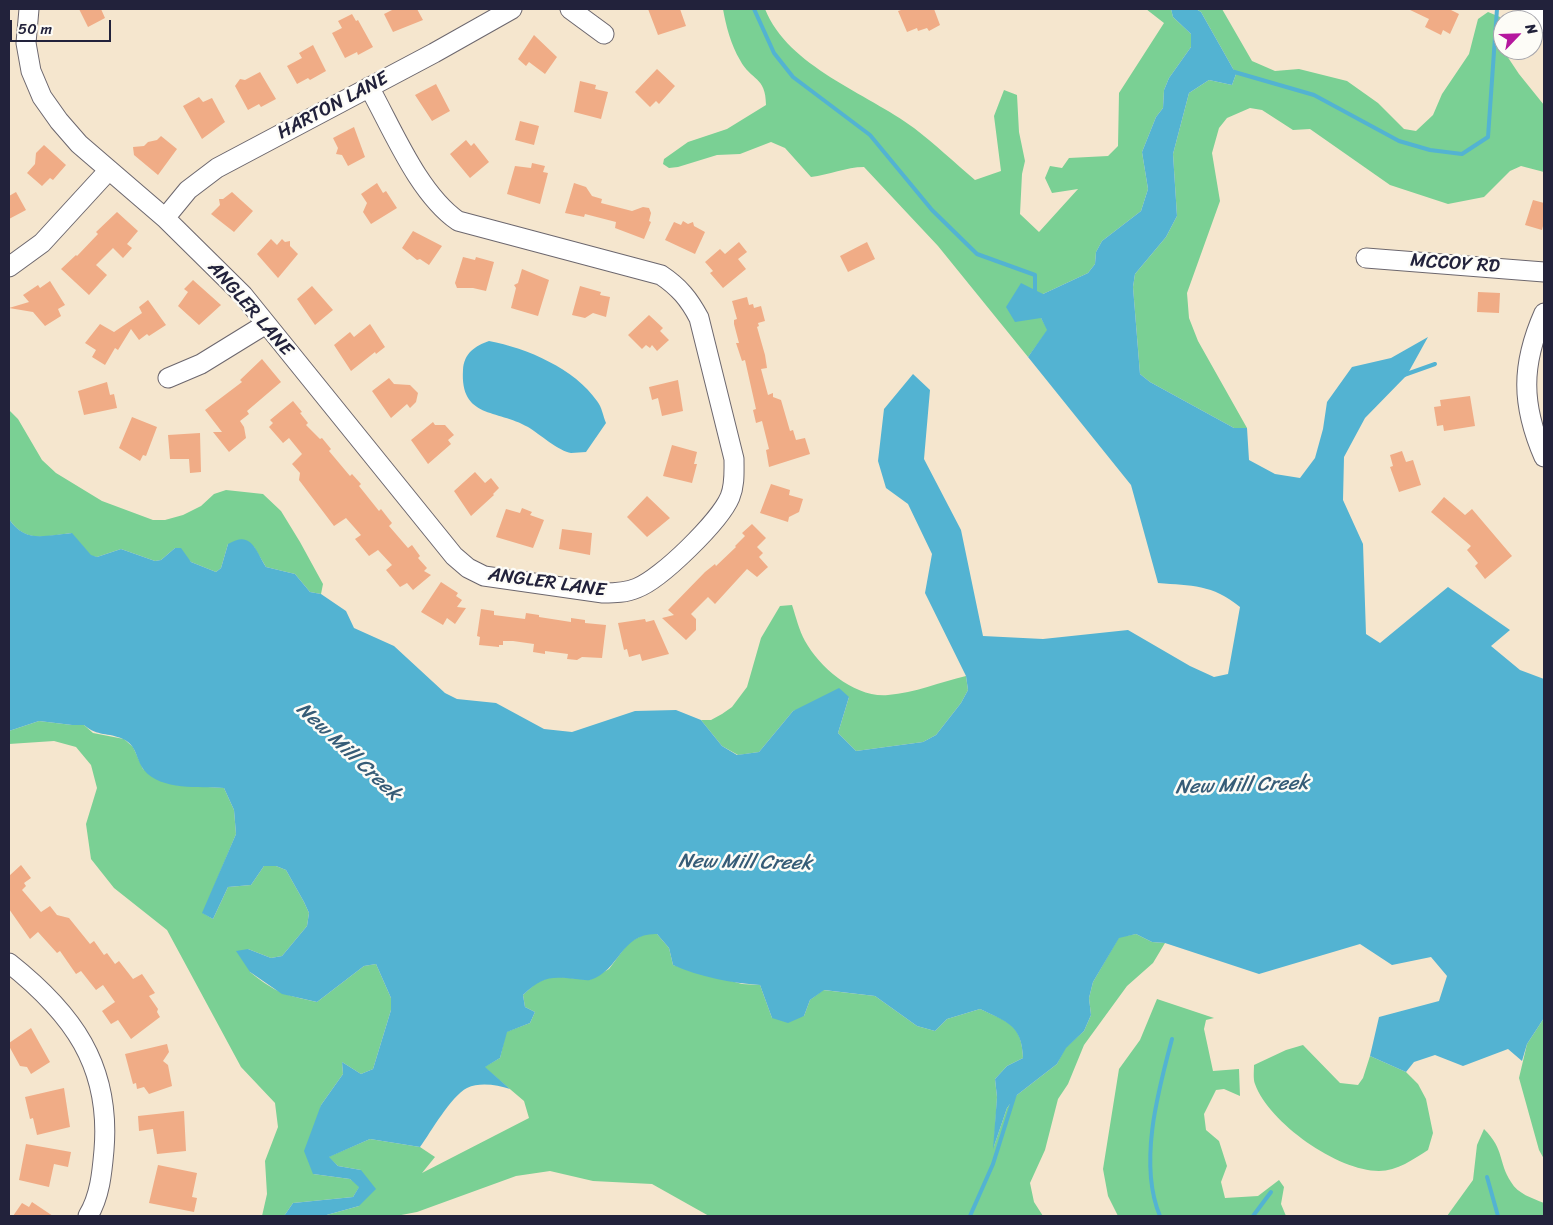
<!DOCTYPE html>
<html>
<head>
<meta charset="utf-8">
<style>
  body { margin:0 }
  #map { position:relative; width:1553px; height:1225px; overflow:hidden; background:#f5e6ce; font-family:Sriracha,sans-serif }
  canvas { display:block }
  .frame { position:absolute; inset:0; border:10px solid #22223b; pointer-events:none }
  .north { position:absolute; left:1493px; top:10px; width:50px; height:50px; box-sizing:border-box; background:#fdfcf7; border:1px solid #a5a5ac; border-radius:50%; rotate:66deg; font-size:14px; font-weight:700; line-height:20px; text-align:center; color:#22223b }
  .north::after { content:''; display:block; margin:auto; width:18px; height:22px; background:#b5179e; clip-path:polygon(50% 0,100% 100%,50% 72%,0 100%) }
  .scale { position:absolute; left:10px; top:20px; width:101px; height:22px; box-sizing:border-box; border:2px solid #22223b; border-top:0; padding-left:6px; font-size:15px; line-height:18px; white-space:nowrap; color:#22223b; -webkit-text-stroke:4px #fdfcf7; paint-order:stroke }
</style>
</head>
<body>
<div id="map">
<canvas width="1553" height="1225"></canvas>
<div class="frame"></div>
<div class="north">N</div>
<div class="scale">50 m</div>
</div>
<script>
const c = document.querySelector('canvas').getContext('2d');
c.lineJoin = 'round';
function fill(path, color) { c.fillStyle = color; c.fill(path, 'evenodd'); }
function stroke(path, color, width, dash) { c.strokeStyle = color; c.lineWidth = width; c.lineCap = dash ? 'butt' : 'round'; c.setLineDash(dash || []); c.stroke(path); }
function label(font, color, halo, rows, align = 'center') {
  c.font = font + ' Sriracha,sans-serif'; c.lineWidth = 5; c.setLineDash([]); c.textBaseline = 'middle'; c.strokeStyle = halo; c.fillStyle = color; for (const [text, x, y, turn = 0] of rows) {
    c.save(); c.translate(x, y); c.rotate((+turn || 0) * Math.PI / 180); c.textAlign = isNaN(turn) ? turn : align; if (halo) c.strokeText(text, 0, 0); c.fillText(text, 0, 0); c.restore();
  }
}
fill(new Path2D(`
  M723,9H765C788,67 867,93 914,128C935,144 955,163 975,180L1001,171L994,116L1004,90L1017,95L1019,132L1025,161L1022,174L1020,214L1039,232L1078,189L1052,193L1045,178L1050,166L1062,168L1069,158L1108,156L1118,146L1119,93L1164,23L1146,9H1171L1173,17L1191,34V47L1169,78L1164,90L1163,108L1156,117L1142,152L1148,189L1141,211L1102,241L1096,252L1095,264L1088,273L1043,294L1041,318L1048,330L1028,357L938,246L864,167C846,167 829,175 811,177L785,148L771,142L740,154L717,155L678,167L669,168L663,164L664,159L688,142L727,129L766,105C766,76 751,81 740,60C731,45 726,26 723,9Z
  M1196,9H1222L1252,61L1275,71L1299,69L1347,81L1378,103L1404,129L1416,131L1433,115L1442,94L1469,54L1478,19L1488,12L1500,17L1503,50L1519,74L1544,105V172L1521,166L1510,171L1484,197L1448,204L1390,185L1310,129L1293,130L1262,110L1250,108L1227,118L1219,128L1212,153L1220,201L1187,293L1189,318L1198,341L1247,428H1234L1150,382L1140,374L1133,287L1135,274L1166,237L1177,216L1173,154L1189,93L1209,80L1232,85L1236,74L1201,12Z
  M9,410L18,419L42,460L56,473L102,501L153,520H165L183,515L201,506L214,494L226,490L263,494L281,511L300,542L323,584L321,594L310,592L295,574L266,567L254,547L228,544L221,568L216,572L191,562L175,548L161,560L155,561L121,549L97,557L91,556L71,533C45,536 26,544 9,519Z
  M792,605C796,617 799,630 805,641C820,668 855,698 888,695C915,693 940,682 966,676L968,690L961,703L936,735L923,742L856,751L838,733L849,697L793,711L759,752L738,755L722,746L701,720H711L722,714L732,707L747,687L761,638L780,606Z
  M39,721L72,725H84L93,733L124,739L133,747L143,769L176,785L224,788L234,810L236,834L203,913L213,919L228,887L251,885L264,866H276L286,870L304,902L309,913L307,926L282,956L271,958L248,949L250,972C276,993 285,995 317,1002L364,966L376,964L391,998V1010L373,1069L361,1074L342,1062L343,1074L321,1105L313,1174L350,1179L360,1186L353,1197L293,1203L284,1216H262L267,1194L265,1161L278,1127L275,1103L241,1067L167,930L114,888L91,859L86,824L97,788L91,765L76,747L54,741L9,744V731Z
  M645,934H657L669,948L673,965L742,984L760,985L772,1018L804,1016L810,1000L823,990L875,996L917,1026L935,1031L947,1019L980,1009C1008,1022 1022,1024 1023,1058L1007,1066L995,1079L997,1097L994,1146L1007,1108L1017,1095L1057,1064L1065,1048L1084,1031L1091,1015L1089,998L1093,982L1119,937L1136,934L1152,942L1165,943L1153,963L1127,986L1084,1045L1068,1084L1058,1099L1045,1150L1030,1183L1034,1202L1043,1216H709L652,1184L593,1181L550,1171L516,1176L417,1212L396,1216H323L359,1206L361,1170L338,1166L328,1157L370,1139L420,1147L435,1157L422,1173L529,1118L524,1101L484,1067L500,1058L506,1032L530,1023L535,1012L525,1007L523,995L536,983L552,976L589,980L609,969L629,942Z
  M1157,999L1214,1018L1206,1020L1204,1029L1213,1071L1239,1069L1240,1096L1224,1089L1216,1090L1204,1114L1206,1130L1219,1141L1227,1166L1221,1182L1225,1198L1258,1196L1279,1180L1284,1187L1281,1204L1286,1216H1118L1108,1196L1103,1169L1119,1069L1140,1040Z
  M1544,1018V1159L1539,1150L1519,1078L1527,1044Z
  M1303,1045L1340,1083L1358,1085L1363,1078L1370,1056L1406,1072L1418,1084L1426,1099L1433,1133L1428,1150C1414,1159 1397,1171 1379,1171C1338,1171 1269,1123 1255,1084C1253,1079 1254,1071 1254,1065L1286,1050Z
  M1484,1129C1505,1150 1498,1162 1511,1182C1518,1194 1532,1198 1544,1203V1216H1447L1473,1180L1477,1145Z`), '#7ad094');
fill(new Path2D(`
  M1171,9H1196L1201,12L1236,74L1232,85L1209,80L1189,93L1173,154L1177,216L1166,237L1135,274L1133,287L1140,374L1150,382L1234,428H1247L1249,460L1275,474L1300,478L1315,458L1323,429L1327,402L1352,367L1391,358L1428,337L1407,375L1365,418L1344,457L1343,500L1363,544L1366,634L1380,643L1448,587L1510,630L1491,646L1520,670L1544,679V1018L1527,1044L1522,1061L1508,1049L1463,1066L1435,1055L1414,1062L1406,1072L1370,1056L1379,1017L1439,1001L1447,976L1431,957L1392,965L1360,944L1259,974L1165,943L1152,942L1136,934L1119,938L1093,982L1089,998L1091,1015L1084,1031L1066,1048L1057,1064L1017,1095L1007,1108L993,1149L997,1097L995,1079L1007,1066L1023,1058C1022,1025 1007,1022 980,1009L947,1019L935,1031L917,1026L875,996L824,990L810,1000L804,1016L788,1023L772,1018L760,985C731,983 700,977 673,965L669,948L657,934C620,933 621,970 590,980C586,981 580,979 575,979C550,976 542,977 523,995L525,1007L535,1012L530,1023L507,1032L500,1058L485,1067L510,1089C497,1085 480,1082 467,1088C451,1096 431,1132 420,1147L370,1139L329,1157L338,1166L361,1170L376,1189L359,1206L323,1216H284L293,1203L353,1197L359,1187L350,1179L313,1174L304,1151L321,1105L343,1074L342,1062L361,1074L373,1069L391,1010V998L376,964L364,966L317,1002L282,994L250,972L236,951L248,949L271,958L282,956L307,926L309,913L304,902L286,870L276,866H264L251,885L228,887L213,919L202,913L236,834L234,810L224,788C200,786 161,791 144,770C136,760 137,745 123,739C108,732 98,737 84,725H72L39,721L9,731V519C26,544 45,535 72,533L91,555L97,557L121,549L155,561L161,560L175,548H181L191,562L216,572L221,568L228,544C251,530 255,549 266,567L295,574L310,592L321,594L346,611L354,628L394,646L445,693L457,699L496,703L544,729L572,732L635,711L676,710L701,720L722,746L737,755L759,752L793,711L839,688L849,697L838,733L856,751L923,742L936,735L961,703L968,690L966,676L925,593L932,554L908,504L886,488L878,461L884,409L913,374L930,390L924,459L961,530L983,636L1043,639L1128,630L1190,666L1214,677L1228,674L1240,607C1212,584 1192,586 1158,583L1131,485L1028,357L1047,330L1041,318L1015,322L1006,307L1021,283L1043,294L1088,273L1095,264L1096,252L1102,241L1141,211L1148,189L1142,152L1156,117L1163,108L1164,90L1169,78L1191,47V34L1173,17Z
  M489,341C527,348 575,369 597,401C602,407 603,416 606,423L586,452C581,452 576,453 571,453C560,452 538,433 528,427C497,409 460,419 463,370C464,353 475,346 489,341Z`), '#53b3d2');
stroke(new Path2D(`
  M754,9L774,53L793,77L870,135L932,210L977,254L1035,275V293
  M1231,71L1314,95L1399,141L1430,150L1462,154L1488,137L1497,9
  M1404,375L1435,364
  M1487,1177L1498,1216
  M970,1216L993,1164L1015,1094
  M1160,1216C1138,1164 1158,1091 1172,1039
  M1253,1216L1271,1192`), '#53b3d2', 4);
fill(new Path2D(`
  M79,9H101L105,18L88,27Z
  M394,9H417L423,20L393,32L384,14Z
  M648,9H680L686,26L658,35Z
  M904,9H934L940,25L929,31L927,28L918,31L917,28L907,32L898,11Z
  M1408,9H1449L1459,14L1450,34L1443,30L1441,35L1425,27L1429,19Z
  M352,14L356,21L358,20L373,47L358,55L357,52L345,58L332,33L342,28L338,21Z
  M534,35L557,57L545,74L529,62L526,66L518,59Z
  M313,45L326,71L310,80L308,78L297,84L287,66L302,58L299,53Z
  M657,69L675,86L659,104L656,101L650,107L635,92Z
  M260,72L276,99L261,107L259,104L248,110L235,86L240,79L245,80Z
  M580,81L596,85L595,89L608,92L601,119L574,112Z
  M436,84L450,111L432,121L415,95Z
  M199,97L203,102L212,98L225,122L202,139L183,106Z
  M520,121L539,126L534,145L515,140Z
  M354,127L365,157L348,166L342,155L336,154L338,148L333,138Z
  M161,136L177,149L158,175L134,155L133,147L144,146L148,142L157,140Z
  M466,140L471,146L474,143L489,162L470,178L450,154Z
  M44,145L66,165L53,180L50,178L42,186L27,173L35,164L36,153Z
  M532,163L545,166L543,172L548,173L540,204L507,194L515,166L531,168Z
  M377,183L383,193L386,191L397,208L371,224L363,212L367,203L361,194Z
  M574,183L586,187L592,196L602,199L601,203L632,211L643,207L649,208L651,213L649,221L651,222L644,239L615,228L616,222L585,214L584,217L565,213Z
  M16,192L26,210L9,219V196Z
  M232,192L253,211L234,232L211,214L220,205L219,199H223Z
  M1533,200L1544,203V222L1542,230L1525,225Z
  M117,212L138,231L127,244L132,248L123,258L113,248L96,265L107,275L89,295L61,269L76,255L77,256L98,234L96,232Z
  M683,221L688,224L693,222L694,226L705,232L695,254L665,240L674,222L681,225Z
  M413,231L442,246L429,265L420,259L417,260L402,248Z
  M271,239L277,245L282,239L285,242L290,241V246L298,254L278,278L257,254Z
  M739,242L747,252L738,259L746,269L723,288L710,273L713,271L705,262L720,249L725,254Z
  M867,242L875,259L848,272L840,256Z
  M463,257L475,260L476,257L494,262L486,291L473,288H457L455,283Z
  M522,269L549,280L538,316L511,308L516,288L514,285L518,283Z
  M193,280L221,305L199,325L178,306L188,292L184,289Z
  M50,281L65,305L58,309L61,316L45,326L33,312L9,308L29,302L23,295L38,285L40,288Z
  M312,286L333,310L315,325L297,299Z
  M580,286L601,292L600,295L610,297L606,317L593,313L585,318L572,315Z
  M1478,292L1500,293L1499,313L1477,312Z
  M747,297L749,305L753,304L754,308L761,306L765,321L758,323L759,326L757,327L765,355L767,368L761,369L768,395L773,393V397L781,400L790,431L793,430L796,440L805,438L810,454L769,467L766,450L769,449L762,421L756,423L753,410L756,409L745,360L742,361L736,343H739L734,324V320L737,319L732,301Z
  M148,300L166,325L149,336L147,334L139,340L131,329L118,350L115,348L105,365L92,357L96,350L85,343L100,324L114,332L142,313L139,307Z
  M649,315L663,328L660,331L669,340L657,351L652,345L650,348L646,345L642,349L628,335Z
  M370,324L385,347L376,354L375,352L351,371L334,345L350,332L354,337Z
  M262,359L281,382L247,411L249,414L240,421L244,427L246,438L229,452L213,432H222L205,410L242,382L240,380Z
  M389,378L394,384L410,385L418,393L416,402L410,408L407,404L391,418L372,391Z
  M678,380L683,411L662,416L658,398L652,400L649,387Z
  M107,382L110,395L114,394L117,408L84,415L78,391Z
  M1470,396L1475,426L1444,431L1443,425L1437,426L1434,407L1441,406L1440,400Z
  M293,401L302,412L300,413L308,423L306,425L320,439L322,438L331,449L329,451L350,476L352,474L361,484L359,486L379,511L381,509L388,518L392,523L389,526L408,548L412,545L420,556L418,558L427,568L424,571L431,575L413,590L407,583L400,587L386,570L392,565L378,550L369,556L355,539L361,535L346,518L334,526L299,480L300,473L292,464L302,454L289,438L283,443L269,427L273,423L270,420Z
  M132,417L157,427L146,456L143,455L140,461L119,448Z
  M433,422L435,425H445L454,435L448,440L451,444L428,464L411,440Z
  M200,433L201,472L190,473L189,459H170L168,435Z
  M672,445L697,452L694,464H697L692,483L663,476Z
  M1402,451L1406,462L1413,460L1421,485L1399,492L1390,467L1393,466L1390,455Z
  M475,472L485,483L491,478L499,488L493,494L494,495L471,516L454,491Z
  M771,484L790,490L789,495L803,499L799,512L789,517L788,522L760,513Z
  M647,496L670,518L647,537L627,517Z
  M1444,497L1465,515L1472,509L1512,556L1485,579L1475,566L1478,563L1467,550L1471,546L1431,512Z
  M522,508L532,512L530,515L544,520L533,548L496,537L506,509L520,513Z
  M752,524L766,538L757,547L763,553L759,557L768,567L757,577L747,569L715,604L708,597L691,614L696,619V630L686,640L662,618L674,615L668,610L705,572L715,564L716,566L736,547L735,546L745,536L742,533Z
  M562,529L592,533L590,555L559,549Z
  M441,582L458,593L456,596L462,600L457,607L466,608L455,624L447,618L443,625L421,612Z
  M481,609L494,611V615L525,619L526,613L539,615V617L571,622V618L585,620V623L606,625L602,658L582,657L577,660L567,659L568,654L545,651V654L533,652L534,644L513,641H503V645H499V647L479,645L480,637L477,636Z
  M645,619L646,622L654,620L669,654L642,661L640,654L629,657L627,649L624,650L618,623Z
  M21,865L31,878L24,883L26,886L22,890L41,912L50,906L57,915L69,918L90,944L94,941L104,955L107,953L115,964L119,961L133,979L142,974L155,993L149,996L158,1009L157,1012L160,1017L131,1039L118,1020L111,1024L102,1011L115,1002L103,985L96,990L81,971L76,974L60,951L57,953L38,932L30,939L9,909V876Z
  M31,1028L50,1062L31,1074L27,1067L20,1066L9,1046V1043Z
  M167,1044L169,1052L163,1061L168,1065L172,1086L149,1094L144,1087L137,1089L136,1083L133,1084L125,1054Z
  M64,1088L70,1127L37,1135L33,1118L30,1119L25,1097Z
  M184,1111L186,1151L157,1154L153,1129L139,1131L138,1116Z
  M26,1144L71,1152L68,1167L54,1164L49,1187L19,1180Z
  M158,1165L197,1173L192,1197L197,1198L194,1212L149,1203Z
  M32,1202L53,1216H13L22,1203L29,1207Z`), '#f0ac86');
const minor = new Path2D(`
  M29,9L26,43L31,71L42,97L59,121L79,144L165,218L243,295L454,556L468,568L484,576L603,593C614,593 626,593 637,588C661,579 720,521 730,497C735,485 734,472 734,459L699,318C689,299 679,287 661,275L458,221C418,193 393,130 369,87
  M570,9L604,34
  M1530,9L1544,23
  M165,218L188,190L217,168L434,53L512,9
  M1366,258L1544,272
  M9,267L42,243L109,170
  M1544,313C1521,365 1521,404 1544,457
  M168,378L201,364L266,324
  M9,963C72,1013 111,1065 104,1150C102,1173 100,1196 88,1216`);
stroke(minor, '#6c676e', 21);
stroke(minor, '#fff', 19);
label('19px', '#22223b', '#fdfcf7', [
  ["HARTON LANE",333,106,-28],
  ["MCCOY RD",1455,264,4],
  ["ANGLER LANE",250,309,49],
  ["ANGLER LANE",547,583,8]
]);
label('italic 20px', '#365c77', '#fdfcf7', [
  ["New Mill Creek",348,752,43],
  ["New Mill Creek",1242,786,-2],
  ["New Mill Creek",745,863,1]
]);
</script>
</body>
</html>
